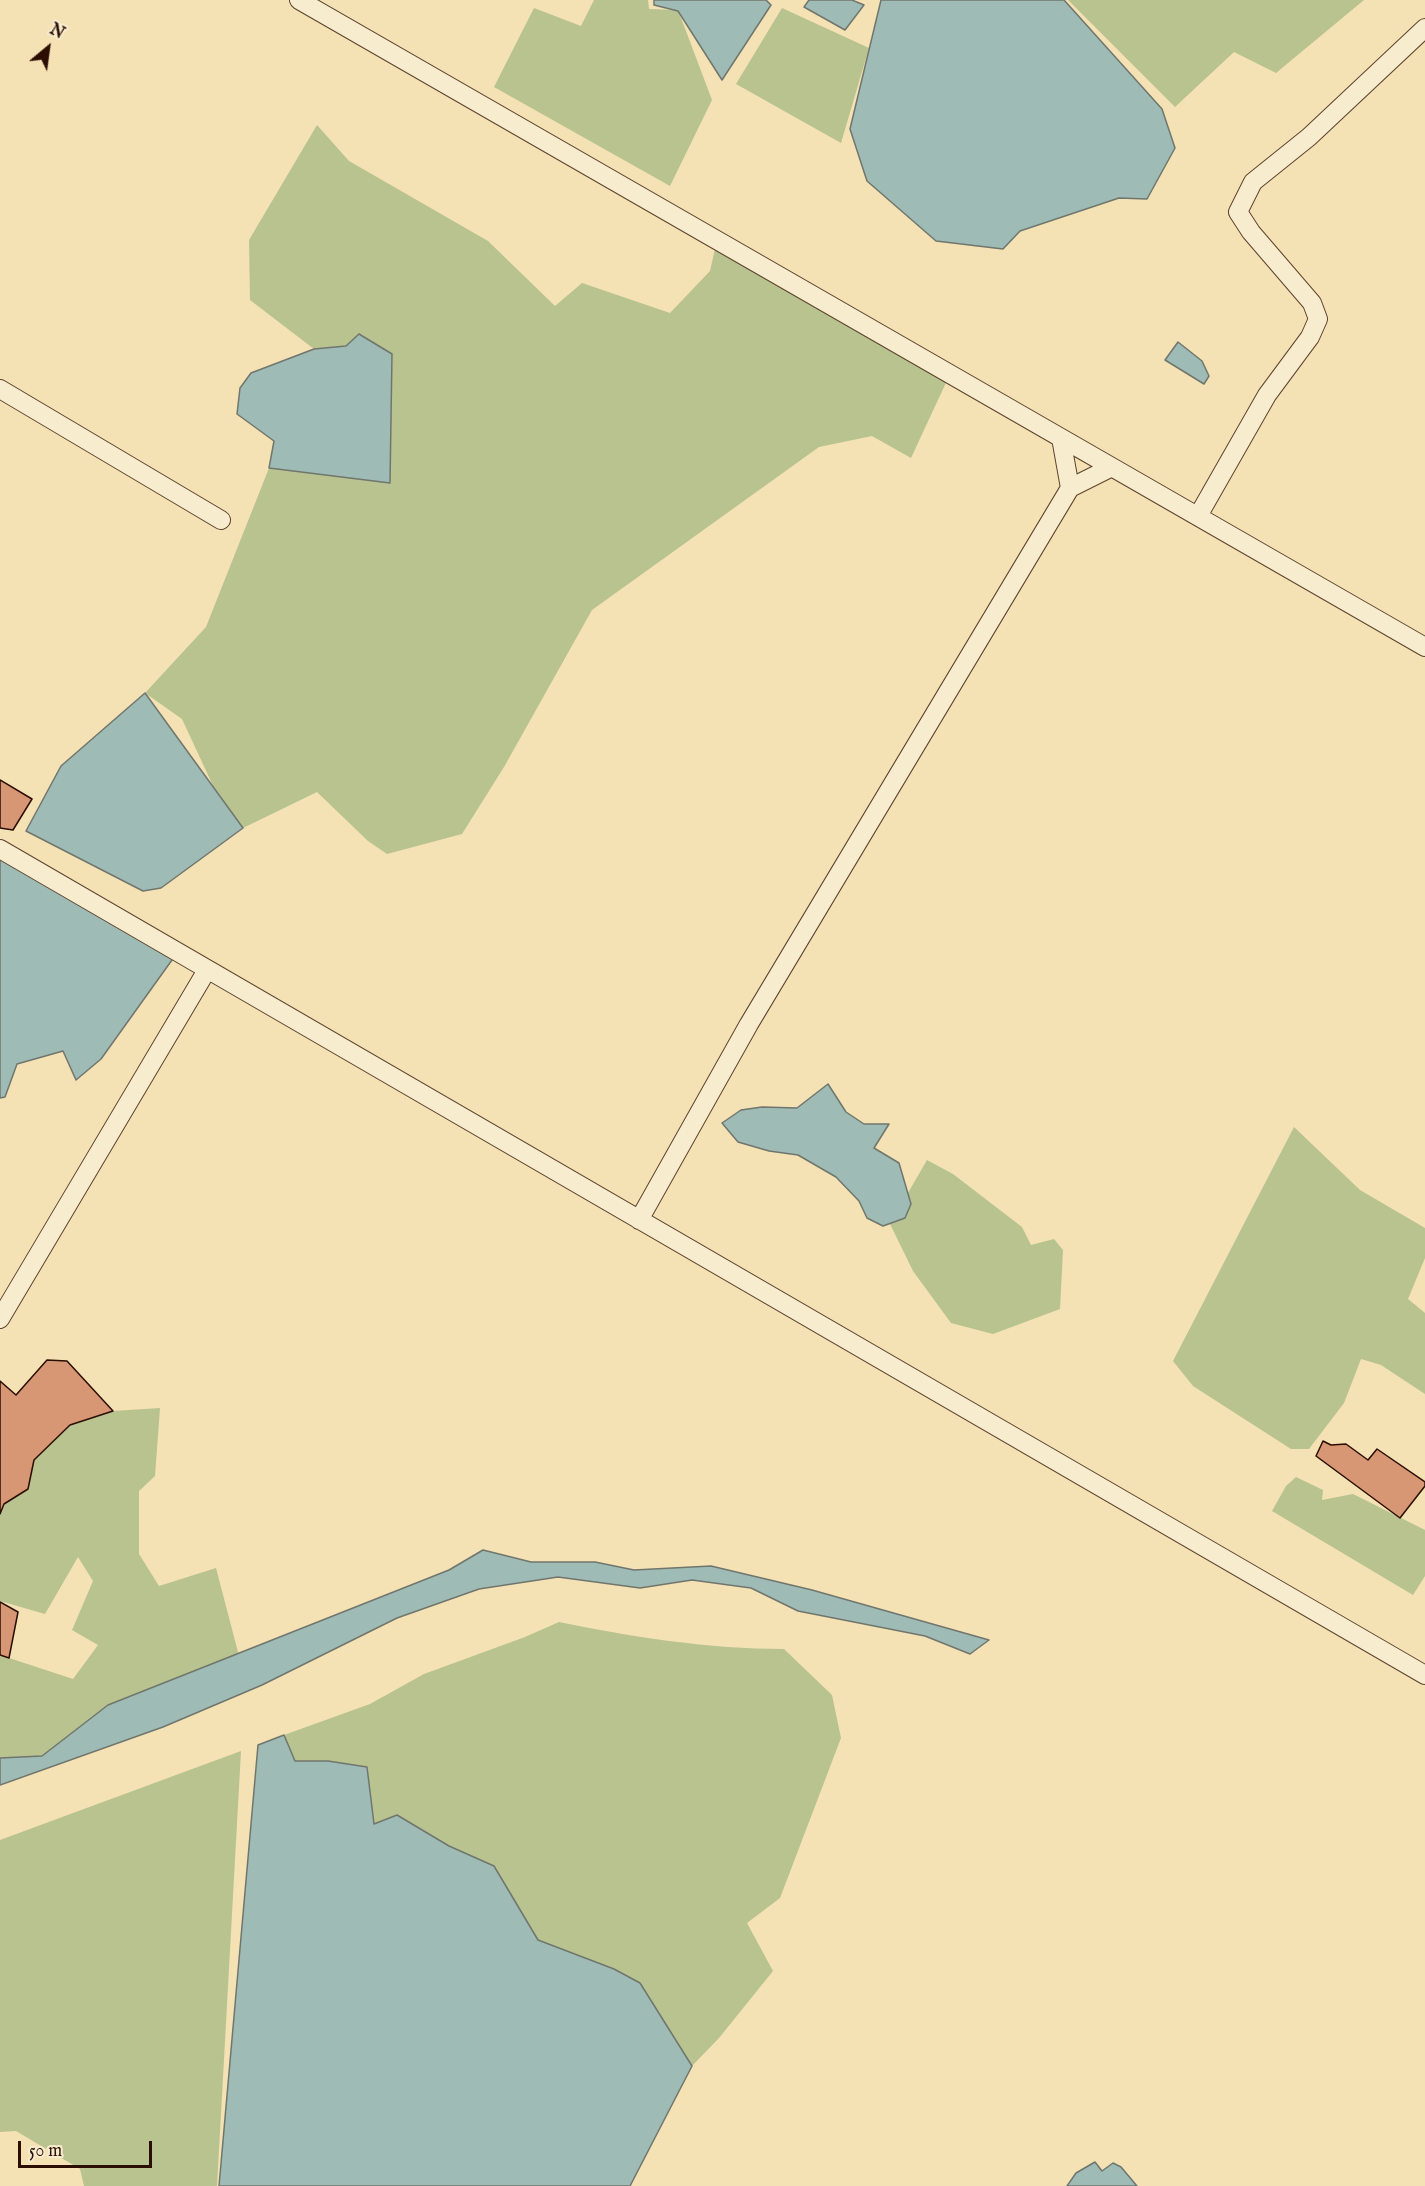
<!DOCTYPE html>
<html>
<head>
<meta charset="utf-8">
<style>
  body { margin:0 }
  #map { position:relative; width:1425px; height:2186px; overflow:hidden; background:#f4e1b4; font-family:"IM FELL English",serif }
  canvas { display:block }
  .north { position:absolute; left:18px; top:18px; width:60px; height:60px; -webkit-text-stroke:4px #f8ecce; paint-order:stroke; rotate:29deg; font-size:16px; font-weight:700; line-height:24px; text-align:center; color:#2b0e00 }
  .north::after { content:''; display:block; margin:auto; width:21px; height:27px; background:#2b0e00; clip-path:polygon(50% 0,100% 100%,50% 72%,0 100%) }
  .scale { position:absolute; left:18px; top:2141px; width:134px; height:27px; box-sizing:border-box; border:3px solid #2b0e00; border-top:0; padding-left:8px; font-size:18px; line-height:21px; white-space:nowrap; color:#2b0e00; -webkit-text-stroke:4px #f8ecce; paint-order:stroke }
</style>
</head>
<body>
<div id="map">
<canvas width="1425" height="2186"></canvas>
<div class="north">N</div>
<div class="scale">50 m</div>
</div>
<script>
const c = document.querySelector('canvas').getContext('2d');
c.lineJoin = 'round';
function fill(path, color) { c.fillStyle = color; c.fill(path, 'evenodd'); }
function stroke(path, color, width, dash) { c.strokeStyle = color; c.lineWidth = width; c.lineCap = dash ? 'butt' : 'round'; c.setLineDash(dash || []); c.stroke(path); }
fill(new Path2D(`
  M594,0H648L649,9L678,10L712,100L670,186L494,87L534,8L581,26Z
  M1068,0H1364L1276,73L1234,52L1175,107Z
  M782,8L869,48L841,143L736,84Z
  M317,125L349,161L488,241L555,306L582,283L670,313L710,271L717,240L950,374L911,458L872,436L819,447L592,610L504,767L462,834L387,854L368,841L317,792L243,828L221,803L182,719L145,693L206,627L269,468L390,482L346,346L314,349L250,300L249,240Z
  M1294,1127L1360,1190L1425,1228V1258L1408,1299L1425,1313V1394L1381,1365L1361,1359L1344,1403L1309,1449H1291L1193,1386L1173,1361Z
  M927,1160L953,1174L1022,1227L1031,1245L1054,1239L1063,1250L1060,1309L993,1334L951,1323L913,1271L890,1224Z
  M160,1408L155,1476L139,1491V1554L159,1586L216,1568L239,1656L108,1705L42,1756L0,1758V1655L73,1679L98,1645L72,1630L93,1581L78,1557L45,1614L0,1601V1514L4,1504L28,1489L34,1460L70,1425L113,1411Z
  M1296,1477L1323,1490L1322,1500L1353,1494L1425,1530V1576L1413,1595L1272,1511L1286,1486Z
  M559,1622C632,1637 709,1649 784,1649L832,1695L841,1738L780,1898L747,1923L773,1971L719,2038L692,2066L640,1983L614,1969L538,1940L494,1866L449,1846L373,1824L367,1767L328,1761H294L284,1735L370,1704L424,1674L525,1637Z
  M241,1751L217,2186H84L80,2169L16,2131L0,2132V1840Z`), '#b8c390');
const water = new Path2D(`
  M654,0H766L771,5L722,80L678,11L654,5Z
  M809,0H852L864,5L845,30L804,7Z
  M881,0H1064L1162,109L1175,148L1147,199L1119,198L1020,231L1003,249L936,241L867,181L850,129Z
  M359,334L392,354L390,483L269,468L274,441L237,414L240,388L251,373L314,349L346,346Z
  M1178,342L1202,361L1209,376L1204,384L1165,360Z
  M145,693L243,828L161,888L143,891L26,831L61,766Z
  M0,853L177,953L101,1059L76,1080L63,1051L17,1064L5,1097L0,1098Z
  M828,1084L846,1112L864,1124H889L874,1148L899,1163L911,1204L905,1218L883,1226L867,1218L859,1201L836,1177L798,1155L769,1151L738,1142L722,1123L741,1110L762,1107L797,1108Z
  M483,1550L531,1562H595L634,1570L711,1566L812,1590L989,1640L970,1654L925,1636L798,1611L751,1588L692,1580L640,1588L558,1577L479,1589L397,1618L262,1685L163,1727L0,1785V1758L42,1756L108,1705L449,1570Z
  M284,1735L295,1761H328L367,1767L374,1824L397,1815L449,1846L494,1866L538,1940L614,1969L640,1983L692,2066L630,2186H219L258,1745Z
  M1095,2162L1102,2171L1113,2163L1121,2167L1137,2186H1067L1076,2173Z`);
fill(water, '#9ebcb5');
stroke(water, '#70766d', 1.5);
const building = new Path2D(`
  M0,780L32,799L13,830L0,828Z
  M47,1360L67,1361L113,1411L70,1425L34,1460L28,1489L4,1504L0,1514V1381L16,1395Z
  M1323,1441L1331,1445L1346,1444L1368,1460L1377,1449L1425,1482V1486L1400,1518L1316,1456Z
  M0,1602L18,1612L9,1658L0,1655Z`);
fill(building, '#d79674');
stroke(building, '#2b0e00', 1.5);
const minor = new Path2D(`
  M299,0L1425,647
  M0,389L221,520
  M1061,438L1070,488
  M1198,516L1267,395L1310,337L1318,319L1312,303L1251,232L1238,212L1253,182L1309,137L1425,28
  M0,849L1425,1675
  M639,1220L749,1024L1070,488L1112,467
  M0,1319L207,970`);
stroke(minor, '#5d432d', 20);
stroke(minor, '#f8ecce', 18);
</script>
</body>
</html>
